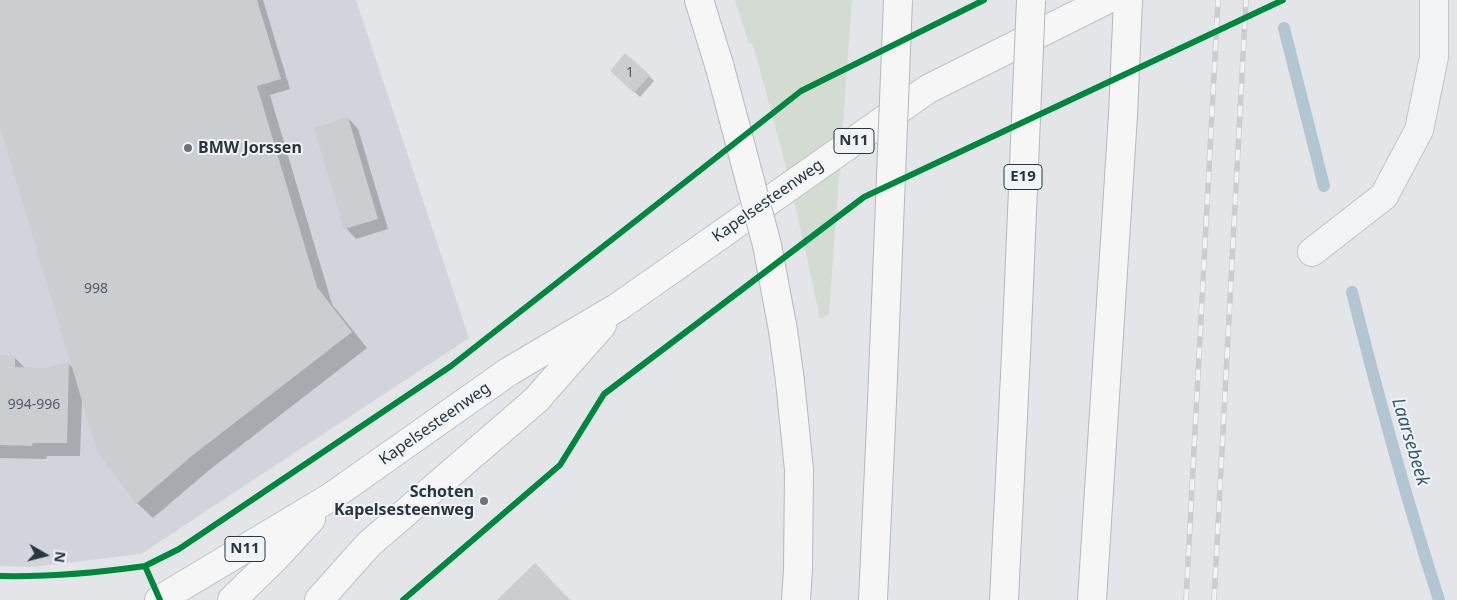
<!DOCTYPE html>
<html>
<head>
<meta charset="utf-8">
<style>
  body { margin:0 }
  #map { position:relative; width:1457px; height:600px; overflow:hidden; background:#e3e5e8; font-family:"Noto Sans",sans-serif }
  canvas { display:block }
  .north { position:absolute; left:20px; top:530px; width:50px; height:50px; -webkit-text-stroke:4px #f0f4f7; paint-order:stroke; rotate:98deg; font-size:14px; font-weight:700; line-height:20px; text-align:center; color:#293541 }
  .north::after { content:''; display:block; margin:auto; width:18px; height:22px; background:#293541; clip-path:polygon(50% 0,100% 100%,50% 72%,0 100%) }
</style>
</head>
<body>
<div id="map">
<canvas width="1457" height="600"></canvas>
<div class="north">N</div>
</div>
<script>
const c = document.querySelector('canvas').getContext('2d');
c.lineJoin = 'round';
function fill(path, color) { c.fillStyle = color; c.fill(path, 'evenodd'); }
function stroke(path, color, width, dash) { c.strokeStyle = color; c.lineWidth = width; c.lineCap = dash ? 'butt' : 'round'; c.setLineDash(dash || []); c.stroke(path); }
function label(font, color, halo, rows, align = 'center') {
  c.font = font + ' "Noto Sans",sans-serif'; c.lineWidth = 4; c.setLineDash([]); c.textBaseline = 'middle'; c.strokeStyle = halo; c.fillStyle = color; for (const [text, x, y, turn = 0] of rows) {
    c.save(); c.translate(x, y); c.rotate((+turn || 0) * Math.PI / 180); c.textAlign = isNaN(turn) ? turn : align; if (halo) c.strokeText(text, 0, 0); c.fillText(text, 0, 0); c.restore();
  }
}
fill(new Path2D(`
  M0,0H356L469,338L141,554L33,567L0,566Z`), '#d1d5db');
fill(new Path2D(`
  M735,0H852L829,314L820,319C801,226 779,134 752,43L749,44Z`), '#d4dbd3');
fill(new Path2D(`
  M0,0H263L290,89L270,95L332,304L367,348L208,471L153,518L137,503L82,399L80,456H47L46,459L0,458V356L14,357L25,368L44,369L69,364L73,368L0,123Z
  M617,76H649L654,81L640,97Z
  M348,118L358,129L388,229L356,239L346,228Z`), '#0003');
stroke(new Path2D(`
  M1284,28L1324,186
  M1352,292C1378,396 1406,498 1439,600`), '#b1c5d2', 12);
fill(new Path2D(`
  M0,0H257L281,79L257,86L317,287L352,332L193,455L136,504L97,451L0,127Z
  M625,53L650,75L634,93L610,71Z
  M348,117L378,219L344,229L314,128Z
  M0,355L15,356V367L44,368L69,362L67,443H33L32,446L0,445Z
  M535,563L570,600H497Z`), '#cbcdd0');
const minor = new Path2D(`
  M1312,252L1384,196L1419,130L1434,57V0`);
const major = new Path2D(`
  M159,600L331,497L508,372L618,307L928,89L1106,0
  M232,600L275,558L311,519
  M319,600L369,544L536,400L602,325`);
const highway = new Path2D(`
  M699,0L720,68
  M790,381L799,470L798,569L796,600
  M873,600L882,402
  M1004,600L1016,354
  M1092,600L1123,115L1128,0`);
stroke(minor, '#c1c3c6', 30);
stroke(major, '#bfc2c5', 30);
stroke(highway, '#b5b8bc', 30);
stroke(minor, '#f2f3f5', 28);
stroke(major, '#f6f6f7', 28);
stroke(highway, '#f6f6f7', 28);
const rail = new Path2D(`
  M1186,600L1218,0
  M1214,600L1246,0`);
stroke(rail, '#cbcdd0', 5.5);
stroke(rail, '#f0f4f7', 4, [11]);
const highwayBridge = new Path2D(`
  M720,68L767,245L783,330L790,381
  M1016,354L1031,0
  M882,402L898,0`);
stroke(highwayBridge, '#b5b8bc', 30, []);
stroke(highwayBridge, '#f6f6f7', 28);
stroke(new Path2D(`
  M145,566L179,549L451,366L801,91L984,0
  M0,576C50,577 96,573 145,566L160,600
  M403,600L560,465L604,394L864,197L1283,0`), '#00873e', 6);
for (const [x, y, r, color] of [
  [188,148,5,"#6a737b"],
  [484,501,5,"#6a737b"]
]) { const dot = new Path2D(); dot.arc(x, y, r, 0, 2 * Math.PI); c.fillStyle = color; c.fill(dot); stroke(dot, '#f0f4f7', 2); }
label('14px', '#525c66', null, [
  ["1",630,73],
  ["998",96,289],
  ["994-996",34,405]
]);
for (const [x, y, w] of [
  [854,141,40],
  [1023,177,38],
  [245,549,40]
]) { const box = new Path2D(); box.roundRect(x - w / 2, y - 12.5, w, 25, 4); c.fillStyle = '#f0f4f7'; c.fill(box); stroke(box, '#293541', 1); }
label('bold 15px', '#293541', null, [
  ["N11",854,141],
  ["E19",1023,177],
  ["N11",245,549]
]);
label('bold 16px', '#293541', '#f0f4f7', [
  ["BMW Jorssen",198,148],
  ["Schoten",474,492,"right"],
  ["Kapelsesteenweg",474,510,"right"]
], 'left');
label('16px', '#293541', '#f0f4f7', [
  ["Kapelsesteenweg",768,201,-35],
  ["Kapelsesteenweg",435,424,-35]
]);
label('italic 18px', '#335875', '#f0f4f7', [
  ["Laarsebeek",1410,442,73]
]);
</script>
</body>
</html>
